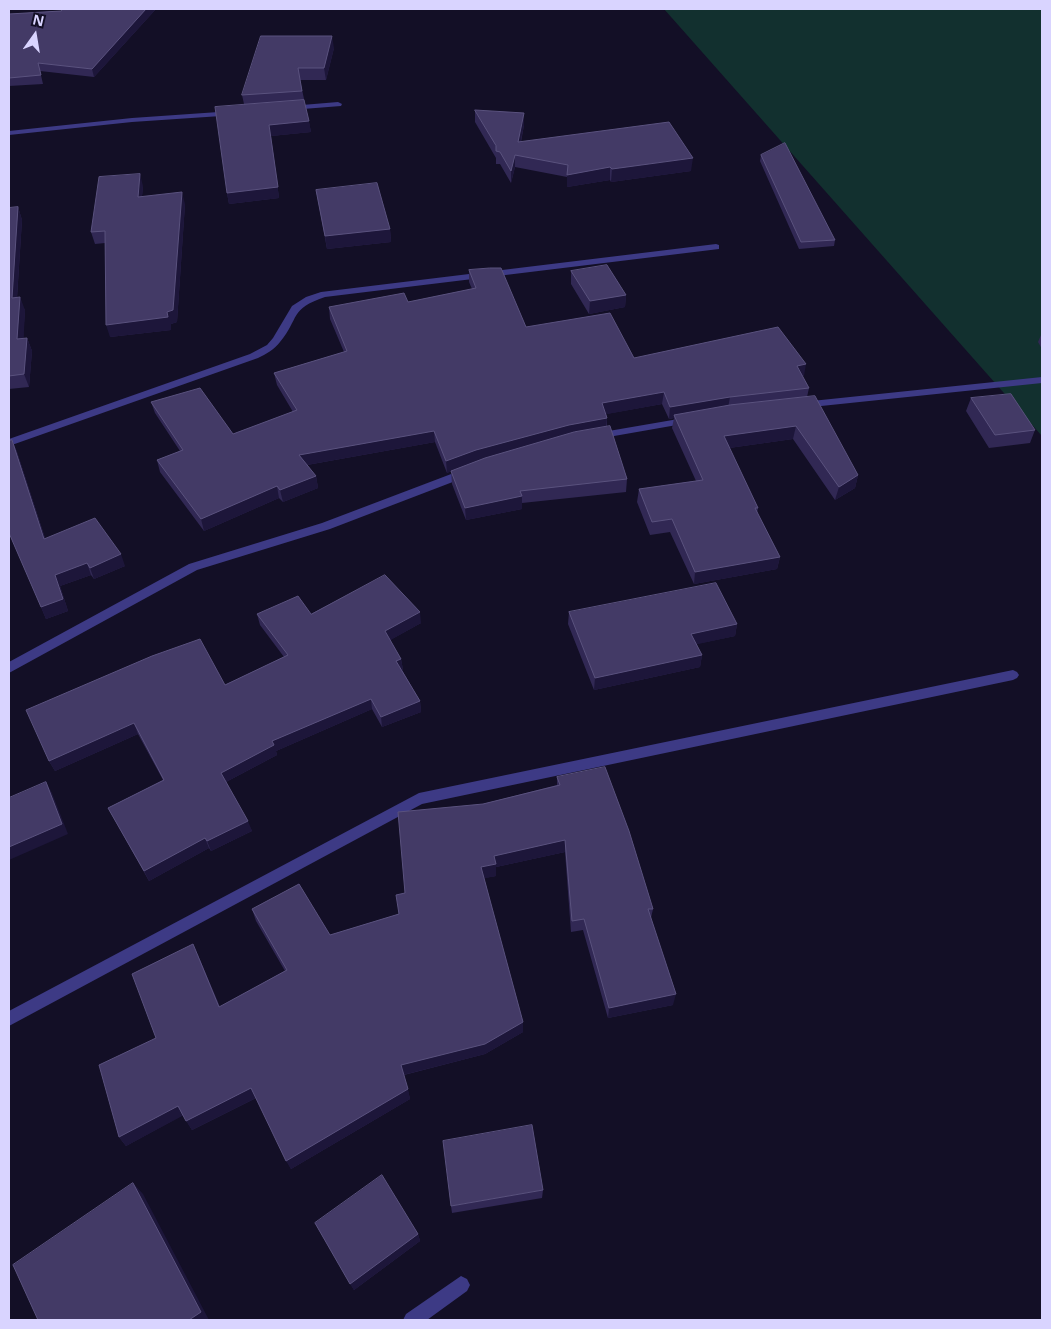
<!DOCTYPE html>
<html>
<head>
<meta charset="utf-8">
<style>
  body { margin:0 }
  #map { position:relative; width:1051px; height:1329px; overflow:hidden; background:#130f26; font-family:"Noto Sans",sans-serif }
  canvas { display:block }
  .frame { position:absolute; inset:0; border:10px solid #d9d4ff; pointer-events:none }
  .north { position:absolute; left:10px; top:10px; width:50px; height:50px; -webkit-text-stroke:4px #130f26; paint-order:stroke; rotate:13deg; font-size:14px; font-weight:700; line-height:20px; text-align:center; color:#d9d4ff }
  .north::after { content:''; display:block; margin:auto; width:18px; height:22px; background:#d9d4ff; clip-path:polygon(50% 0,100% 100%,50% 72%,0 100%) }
</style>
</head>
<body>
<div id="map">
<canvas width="1051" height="1329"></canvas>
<div class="frame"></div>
<div class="north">N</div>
</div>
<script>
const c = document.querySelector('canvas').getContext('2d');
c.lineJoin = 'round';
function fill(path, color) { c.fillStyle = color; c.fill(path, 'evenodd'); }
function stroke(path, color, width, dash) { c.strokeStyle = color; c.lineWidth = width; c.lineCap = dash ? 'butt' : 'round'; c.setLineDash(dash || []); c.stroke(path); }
fill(new Path2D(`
  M664,9H1042V436Z`), '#12302f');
fill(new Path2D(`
  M338,102L342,104L341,106L290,110L286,108L290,106Z
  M233,111H236V115L132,122L9,135V131L132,118Z
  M716,244L719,245V249L325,297C289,309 300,318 280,342C274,350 266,354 258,358L9,446V439L250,354L267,345L273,338L292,306L306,297L321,292Z
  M1042,377V383L802,408L797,405L802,402Z
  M690,417L694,418L695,420L694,422L597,439L592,436L597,433Z
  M467,468L471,469L472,472L471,475L330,529L197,570L9,673V662L189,564L322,523Z
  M1013,670L1017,672L1019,675L1017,678L1013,680L422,804L9,1026V1011L419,793Z
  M461,1276L467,1279L470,1285L467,1291L427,1320H403L406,1314Z`), '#3d3a85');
fill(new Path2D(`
  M62,9H156L94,77L40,71L43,84L9,86V14L61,11Z
  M334,48L326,80H300L311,132L271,136L279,198L229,204L227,193L244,104L242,95Z
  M475,110L524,125L521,142L691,171L611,182L610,180L567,187V177L515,167L511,183L500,164H496V158L475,122Z
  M761,155L835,240L834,246L799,249L760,161Z
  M143,186L142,196L185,204L177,322L171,324V330L110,337L105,243L95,244L91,232Z
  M316,190L390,229L391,242L327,249Z
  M9,201L10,208L18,207L22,220L17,298L25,310L23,339L27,338L32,351L29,387L9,389Z
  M469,270L526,327L634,358L804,376H802L809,388L807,397L858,475L855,488L835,500L793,439L729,448L758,508L757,513L780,557L777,569L694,584L670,532L650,535L637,502L639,489L696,481L672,428L674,418L669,419L662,404L606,414L607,418V426L627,479L626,492L522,503V509L466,520L452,484L451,471L447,473L435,442L307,465L316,476L318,488L283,502L279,498L204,531L160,472L157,460L180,451L155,413L151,402L233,434L293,412L277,385L274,373L344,352L330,319L329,307L408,302L472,289L469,282Z
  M571,271L626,295L625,307L589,314L571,284Z
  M1041,335H1042V349L1038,342Z
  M971,398L1035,430L1030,443L989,448L966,411Z
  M12,440L17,452L45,538L125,566L94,579L91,575L60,586L68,611L46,619L41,607Z
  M569,612L737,624L735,636L696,644L702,655L700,667L594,690L568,624Z
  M257,614H311L421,623L390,640L401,659L403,670H402L420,701L421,712L382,727L372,709L276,751L277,755L226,782L252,831L211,851L209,848L149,881L108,808L163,780L138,734L55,771L49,761L225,685L284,657L260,625Z
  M557,777L653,909L651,918L673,1005L608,1018L583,930L571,932L565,852L496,867V876L484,878L523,1032L485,1054L404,1075L410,1099L291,1169L256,1098L192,1130L183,1115L126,1146L119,1137L156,1038L198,955L220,1007L285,971L256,921L252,909L330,935L399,914L405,893L483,804L557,785Z
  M543,1190L542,1198L452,1213L451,1206Z
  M315,1223L418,1234L420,1241L354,1290Z`), '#312854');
fill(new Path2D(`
  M146,9H156L94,77L92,69Z
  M332,36L334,48L326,80L324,68Z
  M524,113V125L518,154V142Z
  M309,121L311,132L271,136L279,198L229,204L227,193L269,125Z
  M515,155V167L511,183V171Z
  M693,158L691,171L611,182L612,169Z
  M610,167V180L567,187V175Z
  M140,174L143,186L141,209L138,197Z
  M182,192L185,204L177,322L171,324V330L110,337L106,325L167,312Z
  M18,207L22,220L16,311L12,298Z
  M390,229L391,242L327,249L325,236Z
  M626,295L625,307L589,314L590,301Z
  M20,297L25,310L23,352L17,339Z
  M27,338L32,351L29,387L24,374Z
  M806,364L804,376L795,377L797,366Z
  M664,392L662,404L602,415V403Z
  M730,397L728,408L674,415V418L669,419L670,407Z
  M607,418L606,430L477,461L447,473L446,461L476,450L569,425Z
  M796,426L793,439L722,449L724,436Z
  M434,431L435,442L301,466L299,455Z
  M12,440L17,452L49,551L44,539Z
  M858,475L855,488L835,500L839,487Z
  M316,476L318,488L283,502L280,490Z
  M277,486L279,498L204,531L201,519Z
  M522,496V509L466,520L465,508Z
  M121,554L125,566L94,579L90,568Z
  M780,557L777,569L694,584L695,572Z
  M87,563L91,575L60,586L68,611L46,619L41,607L55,575Z
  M420,612L421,623L387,642L385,631Z
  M737,624L735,636L689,646L691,634Z
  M702,655L700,667L594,690L595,678Z
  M401,659L403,670L398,672L396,661Z
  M371,699L372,709L276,751L277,755L224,783L221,773L272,741Z
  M420,701L421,712L382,727L381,717Z
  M134,723L138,734L55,771L49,761Z
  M46,782L52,793L68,834L9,860V847Z
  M248,821L252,831L211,851L207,841Z
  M205,838L209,848L149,881L144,871Z
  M565,840V852L496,867V876L481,879V867L494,856Z
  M193,944L198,955L224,1018L219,1007Z
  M676,994L673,1005L608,1018L609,1008Z
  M523,1022V1032L485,1054L403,1075L401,1065Z
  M251,1088L256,1098L192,1130L186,1121Z
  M408,1089L410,1099L291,1169L286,1161Z
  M178,1106L184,1115L126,1146L119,1137Z
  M133,1183L143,1194L209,1320H189Z
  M418,1234L420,1241L354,1290L350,1284Z`), '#1d163a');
const building = new Path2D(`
  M62,9H146L92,69L38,63L41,75L9,78V14L61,11Z
  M261,36H332L324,68H298L302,91L242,95Z
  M304,100L309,121L269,125L278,187L227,193L215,107Z
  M475,110L524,113L518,142L669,122L693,158L612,169L610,167L567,175L568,165L515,155L511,171L500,152L496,151V146Z
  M785,143L835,240L801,242L761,155Z
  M140,174L138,197L182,192L173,310L167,312L168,317L106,325L105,231L91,232L99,177Z
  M377,183L390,229L325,236L316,190Z
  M18,207L12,298L20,297L17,339L27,338L24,374L9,376V208Z
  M607,265L626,295L590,301L571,271Z
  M490,268H501L526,327L610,313L634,358L778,327L806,364L797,366L809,388L730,397L670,407L664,392L602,403L607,418L569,425L476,450L446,461L434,431L299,455L316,476L280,490L277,486L201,519L157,460L183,450L151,402L200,388L233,434L297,410L274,373L347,351L329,307L404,293L408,302L476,288L469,270Z
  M1011,394L1035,430L995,435L971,398Z
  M815,396L858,475L839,487L796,426L724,436L758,508H755L780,557L695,572L672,519L652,522L639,489L703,480L674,415L730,405Z
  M610,426L627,479L520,491L522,496L465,508L451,471L485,458L574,432Z
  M12,440L44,539L95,518L121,554L90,568L87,563L55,575L63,599L41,607L9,533V441Z
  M385,575L420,612L385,631L401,659L396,661L420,701L381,717L371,699L272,741L274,745L221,773L248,821L207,841L205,838L144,871L108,808L164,780L134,723L49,761L26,710L152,656L200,639L225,685L288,655L257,614L298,596L311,614Z
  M716,583L737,624L691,634L702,655L595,678L569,612Z
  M605,767L629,831L653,909H648L676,994L609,1008L584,919L572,921L565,840L494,856L496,864L481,867L523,1022L485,1044L401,1065L408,1089L286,1161L251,1088L186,1121L178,1106L119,1137L99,1065L156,1038L132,974L193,944L219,1007L287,970L252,909L299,884L330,935L399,914L396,895L405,893L398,812L483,804L560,785L557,777Z
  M46,782L62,824L9,847V798Z
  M532,1125L543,1190L451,1206L443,1141Z
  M382,1175L418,1234L350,1284L315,1223Z
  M133,1183L201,1312L189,1320H38L13,1265Z`);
fill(building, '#433a66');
stroke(building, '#5a527e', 1);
</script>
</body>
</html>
